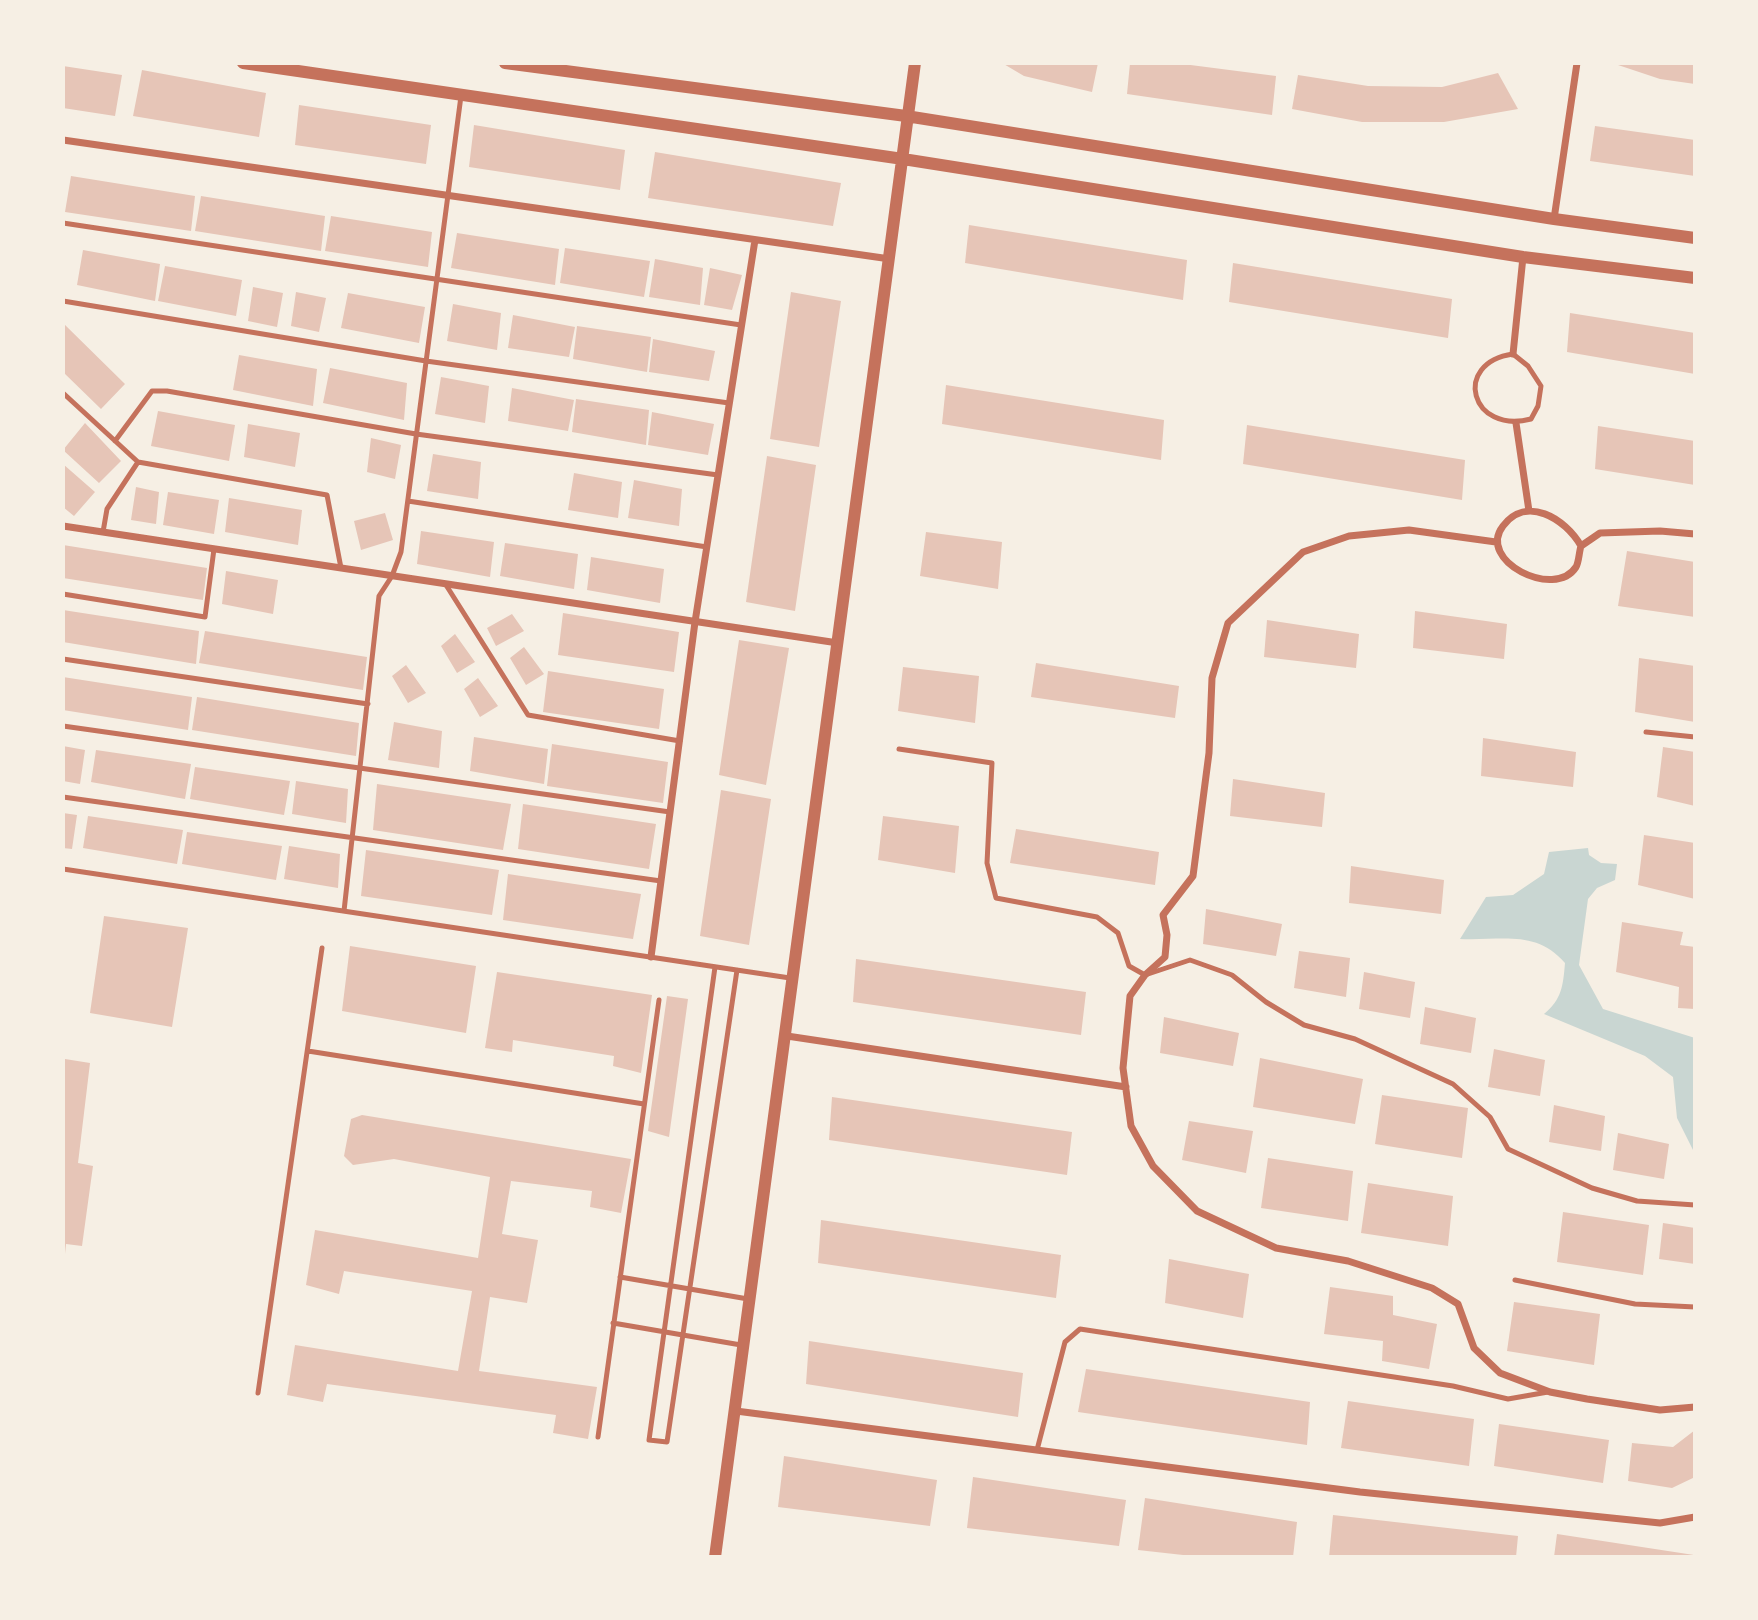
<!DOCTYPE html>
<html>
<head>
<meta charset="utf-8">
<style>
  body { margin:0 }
  #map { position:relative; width:1758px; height:1620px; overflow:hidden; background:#f6efe4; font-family:Bitter,serif }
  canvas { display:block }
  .frame { position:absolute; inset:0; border:65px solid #f6efe4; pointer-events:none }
</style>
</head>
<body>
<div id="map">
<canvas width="1758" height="1620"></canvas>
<div class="frame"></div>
</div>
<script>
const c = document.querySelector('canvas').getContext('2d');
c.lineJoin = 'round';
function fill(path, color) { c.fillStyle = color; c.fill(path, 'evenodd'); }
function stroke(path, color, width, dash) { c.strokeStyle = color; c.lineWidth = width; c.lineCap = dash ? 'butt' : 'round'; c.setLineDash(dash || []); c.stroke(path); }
fill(new Path2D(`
  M1588,848L1589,855L1601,863L1617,864L1615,880L1597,888L1588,899L1579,965L1603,1009L1695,1038V1154L1677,1118L1673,1077L1645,1056L1544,1014C1562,999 1563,986 1565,963C1536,929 1501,941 1460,939L1486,897L1513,895L1544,874L1549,852Z`), '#c9d6d2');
fill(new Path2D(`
  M1002,63H1098L1092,92L1024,76Z
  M1130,63H1175L1276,76L1272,115L1127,94Z
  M1612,63H1695V84L1660,79Z
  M63,66L122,75L115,116L63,108Z
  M142,70L266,93L259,137L133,116Z
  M1498,73L1518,109L1444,122H1362L1292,109L1298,75L1368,86L1442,87Z
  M299,105L431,125L426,164L295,145Z
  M474,125L625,150L620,190L469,167Z
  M1595,126L1695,140V176L1590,161Z
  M655,152L841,183L833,226L648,198Z
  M71,176L195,196L191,231L65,212Z
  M201,196L325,216L321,251L195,231Z
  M331,216L432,232L428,267L325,251Z
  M969,225L1187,260L1183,300L965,263Z
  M457,233L559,249L555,285L451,268Z
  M565,248L650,261L644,297L560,283Z
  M83,250L160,264L155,301L77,285Z
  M655,259L703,268L700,305L649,297Z
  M1233,263L1452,299L1448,338L1229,302Z
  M165,266L242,280L236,316L158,301Z
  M710,268L742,275L732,310L704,305Z
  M253,287L283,293L277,327L248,321Z
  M296,292L326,298L319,332L291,326Z
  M791,292L841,301L819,447L770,439Z
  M348,293L425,307L419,343L341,328Z
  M453,304L501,313L497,350L447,341Z
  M1570,313L1695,333V374L1567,352Z
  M513,315L575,327L569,357L508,348Z
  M63,323L125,384L101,409L63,372Z
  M577,326L651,337L647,372L573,359Z
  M653,339L715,351L709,381L649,372Z
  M239,355L317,369L313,406L233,390Z
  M330,368L407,383L404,420L323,403Z
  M441,377L489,386L485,423L435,414Z
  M946,385L1164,420L1161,460L942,424Z
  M512,388L574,400L568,431L508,421Z
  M576,399L649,410L646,445L572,432Z
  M158,411L235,425L229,461L151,446Z
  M652,412L714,424L708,455L648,445Z
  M85,423L121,461L99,483L63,450Z
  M248,424L300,433L295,467L244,457Z
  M1247,425L1465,460L1462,500L1243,464Z
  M1598,426L1695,441V485L1595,469Z
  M371,438L401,445L395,479L367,472Z
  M433,454L481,462L478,499L427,491Z
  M767,456L816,465L795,611L746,602Z
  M63,464L95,492L74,516L63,507Z
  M574,473L622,482L618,518L568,510Z
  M634,480L682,489L679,526L628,518Z
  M136,487L159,492L156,524L131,520Z
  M168,492L219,500L214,534L163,525Z
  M229,498L302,510L298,545L225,532Z
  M385,513L393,540L361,550L354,521Z
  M421,531L494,542L490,577L417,564Z
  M926,532L1002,542L998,589L920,576Z
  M505,543L578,554L574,589L500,576Z
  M63,545L207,568L203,600L63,578Z
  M1627,551L1695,562V617L1618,606Z
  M591,557L664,569L660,603L587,590Z
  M226,571L278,580L273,614L222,604Z
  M63,610L199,631L196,664L63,642Z
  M1415,611L1507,624L1504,659L1413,648Z
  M563,613L679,632L674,672L558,655Z
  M512,614L524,631L496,646L487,628Z
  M1267,620L1359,634L1356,668L1264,657Z
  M205,631L367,657L363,690L199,663Z
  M455,634L475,662L457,673L441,646Z
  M739,640L789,648L766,785L719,775Z
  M524,647L544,674L526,685L510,658Z
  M1639,658L1695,666V722L1635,712Z
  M1036,663L1179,686L1175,718L1031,697Z
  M406,665L426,693L408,703L392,676Z
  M903,667L979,676L975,723L898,711Z
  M548,671L664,689L659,729L543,712Z
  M63,677L192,697L188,730L63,710Z
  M478,678L498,706L480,717L464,689Z
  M197,697L359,723L356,756L192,730Z
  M394,722L442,731L439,768L388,760Z
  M474,737L548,749L544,784L470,771Z
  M1483,738L1576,752L1573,787L1481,776Z
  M552,744L668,762L663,803L547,786Z
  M63,746L85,750L80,784L63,781Z
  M1663,747L1695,752V806L1657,797Z
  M96,750L191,764L185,799L91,782Z
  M195,767L290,781L284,815L190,799Z
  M1233,779L1325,793L1322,827L1230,816Z
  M296,781L348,789L346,823L292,814Z
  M377,784L511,804L503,850L373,830Z
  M721,790L771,799L749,945L700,936Z
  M523,804L656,824L649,869L518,849Z
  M63,813L77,815L72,849L63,848Z
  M88,816L183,830L177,864L83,848Z
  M883,816L959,826L955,873L878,860Z
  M1016,829L1159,852L1155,885L1010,863Z
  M187,832L282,846L276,880L182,864Z
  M1644,835L1695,843V899L1638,885Z
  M289,846L340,854L338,888L284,879Z
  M366,850L499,870L492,915L361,896Z
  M1351,866L1444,880L1441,914L1349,903Z
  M508,874L641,894L633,939L503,920Z
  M1206,909L1282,924L1276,956L1203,944Z
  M104,916L188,928L172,1027L90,1013Z
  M1622,922L1683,932L1680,945L1695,947V1009L1678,1008L1679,987L1616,972Z
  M350,946L476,966L466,1033L342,1011Z
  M1299,951L1350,958L1346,997L1294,988Z
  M856,959L1086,992L1081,1035L853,1002Z
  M497,972L652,995L641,1073L613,1066L614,1056L513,1040L512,1052L485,1048Z
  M1364,972L1415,982L1410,1018L1359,1009Z
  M667,996L688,999L669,1137L648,1131Z
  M1425,1007L1476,1018L1471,1053L1420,1044Z
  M1164,1017L1239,1033L1233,1066L1160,1053Z
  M1494,1049L1545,1060L1540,1096L1488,1087Z
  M1260,1058L1363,1079L1355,1124L1253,1107Z
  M65,1059L90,1063L78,1163L93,1166L82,1246L66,1244L65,1254Z
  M1382,1095L1468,1108L1462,1158L1375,1144Z
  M832,1097L1072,1132L1067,1175L829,1140Z
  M1554,1105L1605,1116L1601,1151L1549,1142Z
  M362,1115L631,1159L621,1213L590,1207L592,1191L511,1181L502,1234L538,1240L527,1303L490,1297L479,1371L597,1387L588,1439L553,1433L556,1415L327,1384L323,1402L287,1395L295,1345L458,1371L472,1291L344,1271L339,1294L306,1285L315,1230L478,1258L490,1177L394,1159L353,1165L344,1156L351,1119Z
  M1189,1121L1253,1131L1246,1173L1182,1160Z
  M1618,1133L1669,1144L1664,1179L1613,1170Z
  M1268,1158L1353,1171L1348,1221L1261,1208Z
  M1368,1183L1453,1196L1448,1246L1361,1233Z
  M1563,1212L1649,1225L1643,1275L1557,1262Z
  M821,1220L1061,1255L1056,1298L818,1263Z
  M1663,1223L1695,1228V1264L1659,1259Z
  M1169,1259L1249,1274L1243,1318L1165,1303Z
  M1330,1287L1393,1296V1315L1437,1324L1429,1369L1382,1361L1383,1341L1324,1334Z
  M1514,1302L1600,1314L1594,1365L1507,1351Z
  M809,1341L1023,1373L1018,1417L806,1384Z
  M1086,1369L1310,1402L1307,1445L1078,1412Z
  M1348,1401L1474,1419L1469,1466L1341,1448Z
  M1499,1424L1609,1440L1603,1483L1494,1466Z
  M1695,1430V1477L1672,1488L1628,1481L1632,1443L1673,1447Z
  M784,1456L937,1480L930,1526L778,1507Z
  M973,1477L1126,1500L1119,1546L967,1528Z
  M1145,1498L1297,1522L1293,1557H1201L1138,1550Z
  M1333,1515L1518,1536L1516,1557H1329Z
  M1557,1534L1694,1555L1693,1557H1554Z`), '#e6c5b7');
stroke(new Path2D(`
  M63,223L741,325
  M63,301L426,361L729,403
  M1513,354L1528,366L1541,386L1538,406L1531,419C1471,435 1451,363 1513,354Z
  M63,393L138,462L327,495L341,568
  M115,441L152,391H167L416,434L718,475
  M408,501L707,547
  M103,532L107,509L138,462
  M446,585L528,715L680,741
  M63,594L205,617L214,549
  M63,659L368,704
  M63,726L670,812
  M1646,732L1695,737
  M899,749L992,763L987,863L996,898L1097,917L1118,933L1129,966L1145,975L1190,960L1232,975L1266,1002L1304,1025L1355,1039L1453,1084L1490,1117L1508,1149L1592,1188L1637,1201L1695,1205
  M63,797L661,881
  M63,869L790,978
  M344,911L379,596L392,576L401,552L461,96
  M715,967L649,1440L667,1442L737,970
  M308,1051L644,1104
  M620,1277L748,1299
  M1515,1280L1635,1304L1695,1307
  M613,1323L741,1345
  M258,1393L322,948
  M598,1437L659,1000
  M1037,1450L1065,1342L1080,1329L1453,1386L1508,1399L1548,1392`), '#c5725c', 5);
stroke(new Path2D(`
  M63,140L890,259
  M1554,219L1577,63
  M1513,354L1523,257
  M1516,423L1529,511
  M63,526L838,643
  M1496,542L1409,530L1349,536L1303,552L1228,623L1212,678L1209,753L1193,876L1163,915L1167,935L1165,957L1145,975L1130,996L1123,1068L1131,1126L1153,1166L1197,1211L1276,1248L1348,1261L1432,1288L1458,1304L1474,1348L1500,1373L1550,1392L1587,1399L1660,1410L1695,1407
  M1581,546C1565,518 1526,495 1503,526C1476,561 1555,600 1576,567C1579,562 1579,552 1581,546L1600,533L1660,531L1695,534
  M651,957L695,622L755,240
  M787,1036L1126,1087
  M736,1411L1360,1492L1660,1523L1695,1517`), '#c5725c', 7);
stroke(new Path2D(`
  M243,63L903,159L1523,257L1695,278
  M505,63L906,116L1554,219L1695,238
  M715,1557L915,63`), '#c5725c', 12);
</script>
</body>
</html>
